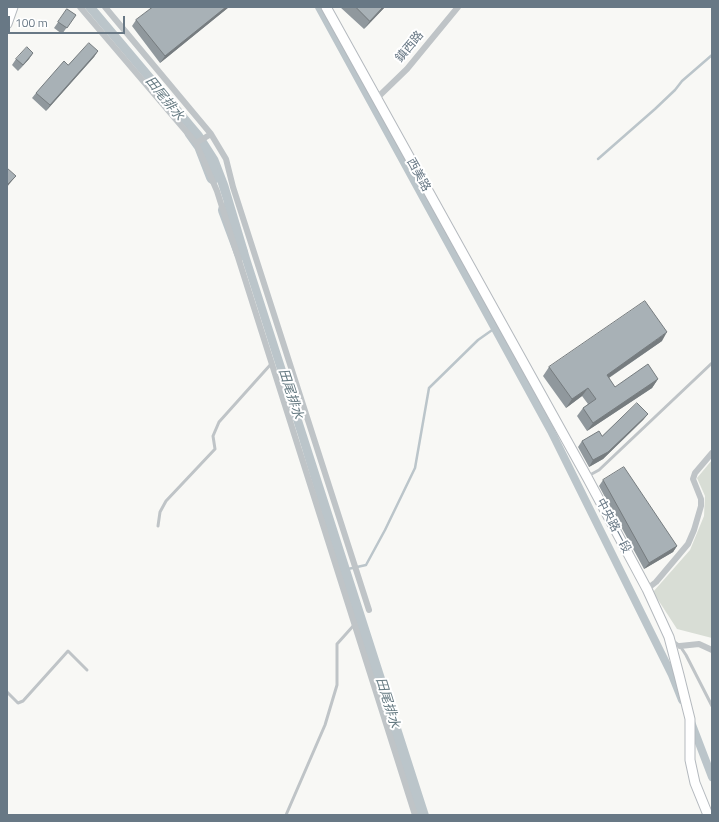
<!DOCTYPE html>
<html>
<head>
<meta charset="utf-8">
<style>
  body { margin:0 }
  #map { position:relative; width:719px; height:822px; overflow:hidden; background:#f8f8f5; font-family:"Titillium Web",sans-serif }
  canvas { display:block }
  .frame { position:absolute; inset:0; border:8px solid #687885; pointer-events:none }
  .scale { position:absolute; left:8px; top:16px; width:117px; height:18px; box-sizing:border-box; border:2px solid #687885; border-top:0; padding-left:5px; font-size:12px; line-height:14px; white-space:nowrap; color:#687885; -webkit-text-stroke:3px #fff; paint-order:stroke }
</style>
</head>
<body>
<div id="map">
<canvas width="719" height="822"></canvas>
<div class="frame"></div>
<div class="scale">100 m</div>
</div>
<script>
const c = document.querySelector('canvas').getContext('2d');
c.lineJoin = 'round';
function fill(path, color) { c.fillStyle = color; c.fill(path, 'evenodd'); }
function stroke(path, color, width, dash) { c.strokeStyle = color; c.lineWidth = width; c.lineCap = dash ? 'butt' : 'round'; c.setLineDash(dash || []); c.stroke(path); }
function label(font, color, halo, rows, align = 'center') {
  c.font = font + ' "Titillium Web","Noto Sans TC",sans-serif'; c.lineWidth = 4; c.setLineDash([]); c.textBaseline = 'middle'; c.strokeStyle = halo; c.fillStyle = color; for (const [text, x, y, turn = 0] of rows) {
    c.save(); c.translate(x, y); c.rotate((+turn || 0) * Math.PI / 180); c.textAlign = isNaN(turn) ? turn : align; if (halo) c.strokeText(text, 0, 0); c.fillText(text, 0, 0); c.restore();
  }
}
fill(new Path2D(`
  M712,460V638L677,629L653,592L690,550L704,516L705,496L697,478Z`), '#d8ddd5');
fill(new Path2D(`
  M84,7H96L202,133L218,158L228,184L250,258L429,815H417L338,568L299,439L218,184L203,148L199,143Z`), '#bbc5ca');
stroke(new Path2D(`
  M598,159L655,109L675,90L682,81L712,55
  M348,569L366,565L385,530L415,468L429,388L478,340L495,328`), '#bbc5ca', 2.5);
stroke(new Path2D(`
  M319,7L551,431L672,675L682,700
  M691,722L712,777`), '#bbc5ca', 8);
stroke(new Path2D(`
  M191,132L201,146L213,177
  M225,210L241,253`), '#bbc5ca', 14);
const secondary = new Path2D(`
  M326,7L587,477L647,589L669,637L679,675L690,719V760L695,783L708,815
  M7,24L13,7`);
stroke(secondary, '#b4b9be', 11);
stroke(new Path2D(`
  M588,476L599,470L712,363
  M158,526L160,512L166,501L215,449L213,436L219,422L271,364
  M672,640L680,646L686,655L712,706
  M7,692L18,703L23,701L68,651L87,670
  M286,815L325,725L337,685V644L354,625`), '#bfc4c7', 3);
stroke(new Path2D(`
  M80,7L196,143L217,191L415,815
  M105,7L211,134L226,159L233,187L369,610
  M376,99L407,69L458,7
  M196,143L211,134
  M647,589L656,582L688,544L694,530L701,506V499L693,479L695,473L712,453
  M680,646L699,644L712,650`), '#bfc4c7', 6);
stroke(secondary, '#fff', 9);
fill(new Path2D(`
  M153,7H229L160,63L132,26L136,20Z
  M340,7H385L364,29Z
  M67,9L76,15L62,34L54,28Z
  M98,51L94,57L46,111L32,98L36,93L68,65Z
  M33,53L29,59L18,71L12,65L16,59Z
  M662,341L609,378L615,387L658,379L652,388L587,431L577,416L583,408L588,404L582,396L566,408L543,376L549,367Z
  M648,414L643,420L603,459L589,467L578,447L582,441L602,436Z
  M603,480L677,546L673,552L644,569L599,486Z`), '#90989d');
fill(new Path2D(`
  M226,7H229L160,63L165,56Z
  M383,7H385L364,29L370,21Z
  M98,51L94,57L46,111L50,105Z
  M33,53L29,59L18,71Z
  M16,176L11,182L7,187V185Z
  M667,332L662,341L601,383L607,375Z
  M658,379L652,388L587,431L593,423Z
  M588,388L582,396L566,408L572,399Z
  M648,414L643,420L603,459L589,467L593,460Z
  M677,546L673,552L644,569L649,563Z`), '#767c7f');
const building = new Path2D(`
  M153,7H226L165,56L136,20Z
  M356,7H383L370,21Z
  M67,9L76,15L67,28L58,22Z
  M89,43L98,51L50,105L36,93L64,61L68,65Z
  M27,47L33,53L23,65L16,59Z
  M7,168L16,176L7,185Z
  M645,301L667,332L607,375L615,387L648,364L658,379L593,423L583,408L596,399L588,388L572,399L549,367Z
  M637,403L648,414L608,452L593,460L582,441L599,431L602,436Z
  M624,467L677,546L649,563L603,480Z`);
fill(building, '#a8b1b6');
stroke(building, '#767c7f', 1);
label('12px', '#687885', '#fff', [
  ["鎮西路",410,47,-50],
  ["西美路",418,175,61],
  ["中央路一段",613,526,62]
]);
label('italic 13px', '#647981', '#fff', [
  ["田尾排水",164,99,51],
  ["田尾排水",290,394,72],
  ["田尾排水",387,703,73]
]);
</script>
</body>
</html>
